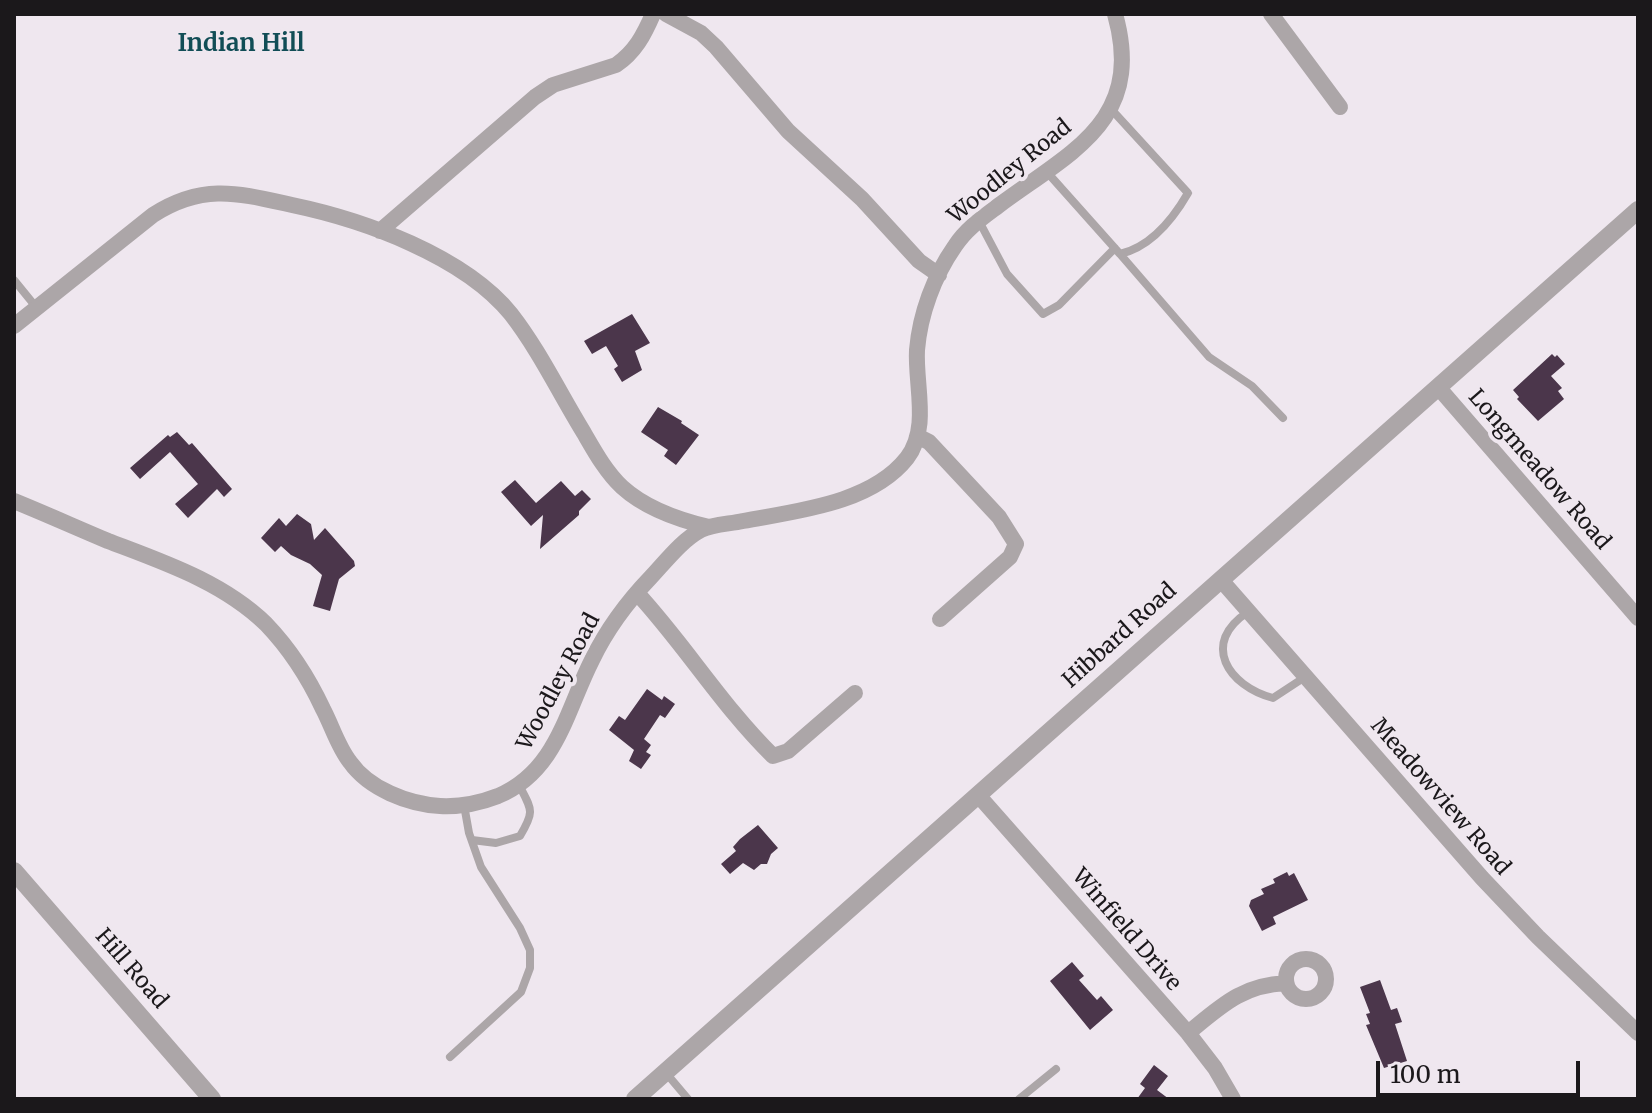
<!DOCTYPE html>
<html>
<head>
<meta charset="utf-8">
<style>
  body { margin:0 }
  #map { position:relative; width:1652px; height:1113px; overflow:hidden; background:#efe7ef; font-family:Merriweather,serif }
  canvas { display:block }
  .frame { position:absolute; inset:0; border:16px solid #1b181b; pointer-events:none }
  .scale { position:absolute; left:1376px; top:1061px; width:204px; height:36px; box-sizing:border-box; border:4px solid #1b181b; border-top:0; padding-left:10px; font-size:24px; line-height:28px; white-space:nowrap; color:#1b181b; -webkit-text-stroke:6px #efe7ef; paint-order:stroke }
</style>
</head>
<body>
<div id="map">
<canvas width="1652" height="1113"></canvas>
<div class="frame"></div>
<div class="scale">100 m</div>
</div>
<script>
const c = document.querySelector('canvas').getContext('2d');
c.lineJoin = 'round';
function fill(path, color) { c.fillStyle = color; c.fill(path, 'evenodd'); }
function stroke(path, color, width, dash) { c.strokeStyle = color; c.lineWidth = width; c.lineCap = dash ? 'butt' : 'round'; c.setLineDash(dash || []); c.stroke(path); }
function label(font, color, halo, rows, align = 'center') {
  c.font = font + ' Merriweather,serif'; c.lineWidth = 8; c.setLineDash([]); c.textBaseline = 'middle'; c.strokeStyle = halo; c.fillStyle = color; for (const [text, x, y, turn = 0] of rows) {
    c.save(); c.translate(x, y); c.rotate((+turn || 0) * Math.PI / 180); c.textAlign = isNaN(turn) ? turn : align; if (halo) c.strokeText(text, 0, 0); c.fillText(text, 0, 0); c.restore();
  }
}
fill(new Path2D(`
  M632,314L650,343L635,351L642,370L622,382L614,369L618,366L606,346L592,354L584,341Z
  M1552,354L1555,357L1557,355L1565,364L1551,376L1562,388L1558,391L1564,399L1538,421L1517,399L1519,397L1513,390Z
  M658,407L682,421L681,423L699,435L676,465L664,456L668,450L641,432Z
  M177,432L189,445L192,443L232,489L224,497L217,489L188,518L175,504L198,484L170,452L140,479L130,468L168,435L170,437Z
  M515,480L536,503L561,481L575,496L582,490L591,499L579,511V515L540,549L543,515L531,526L501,492Z
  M297,514L311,524L314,540L325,528L354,561L355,566L339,579L330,611L313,606L322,575L310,564L291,555L281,546L275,552L261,538L279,518L286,526Z
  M647,689L662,700L664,696L675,704L665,718L660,715L644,739L651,745L646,752L651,755L641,769L629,761L634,750L609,730L619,716L625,720Z
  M758,825L778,848L771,854L767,864H761L754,870L743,863L730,874L721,864L736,851L733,847L740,839Z
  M1287,872L1289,876L1294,873L1308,900L1273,917L1276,924L1262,931L1249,906L1251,900L1264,894L1261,889L1275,883L1273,879Z
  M1072,962L1084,976L1079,980L1097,1000L1101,996L1113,1010L1090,1030L1050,981Z
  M1380,980L1391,1010L1397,1008L1402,1022L1395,1024L1407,1061L1384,1068L1366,1025L1370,1024L1366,1014L1370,1013L1360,987Z
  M1154,1065L1168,1076L1157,1090L1169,1099H1137L1145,1088L1140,1084Z`), '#4b364b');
stroke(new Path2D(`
  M1046,171L1120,254C1150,247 1173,219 1188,193L1111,109
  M979,221L1007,274L1043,314L1059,305L1115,248
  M1120,254L1209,357L1252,386L1283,418
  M14,280L36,307
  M1248,612C1200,643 1228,686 1273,698L1305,677
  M472,840L496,843L520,836C535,811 532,810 519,785
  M450,1057L521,992L530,968V950L520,928L481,867L469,833L464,805
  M666,1073L688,1099
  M1019,1099L1056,1069`), '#aca6a8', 8);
stroke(new Path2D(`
  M666,14L701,33L716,47L788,131L862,199L919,261L939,275
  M1271,14L1340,107
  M380,231L535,97L553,85L616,65C635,52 644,35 653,14
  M14,326L153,215C203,183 238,193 292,205C364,220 464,256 511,314C539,350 560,394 584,433C595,452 606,472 622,487C645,508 679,520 709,527
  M1438,387L1638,618
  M917,436L929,442L999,517L1016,544L1010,557L940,619
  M14,501C46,514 77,528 108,541C163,562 223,582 266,624C289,648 309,679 323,709C332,726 338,747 350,762C369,789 408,804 440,806C460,807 480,803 498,796C557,771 566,711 592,660C607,629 628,601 651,577C666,561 682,540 701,530C713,524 730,524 743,521C795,511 871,504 907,458C930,428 915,385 917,350C920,314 934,276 955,246C966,229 982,218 998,206C1072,151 1145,121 1115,14
  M1221,580L1482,878L1538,937L1638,1033
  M637,593C685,645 722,706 773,756L788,751L855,693
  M978,795L1188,1033L1215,1068L1233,1099
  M1286 979a20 20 0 1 1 40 0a20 20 0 1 1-40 0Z
  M1188,1033C1221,1006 1242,985 1286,983`), '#aca6a8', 16);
stroke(new Path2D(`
  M14,871L212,1099
  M635,1099L1638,210`), '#aca6a8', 18);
label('22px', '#1b181b', '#efe7ef', [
  ["Woodley Road",1010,172,-39],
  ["Longmeadow Road",1539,470,49],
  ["Hibbard Road",1120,636,-42],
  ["Woodley Road",559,682,-62],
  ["Meadowview Road",1440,797,49],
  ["Winfield Drive",1126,930,49],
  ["Hill Road",131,969,49]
]);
label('bold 24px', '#114d56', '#efe7ef', [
  ["Indian Hill",241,44]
]);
</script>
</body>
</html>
